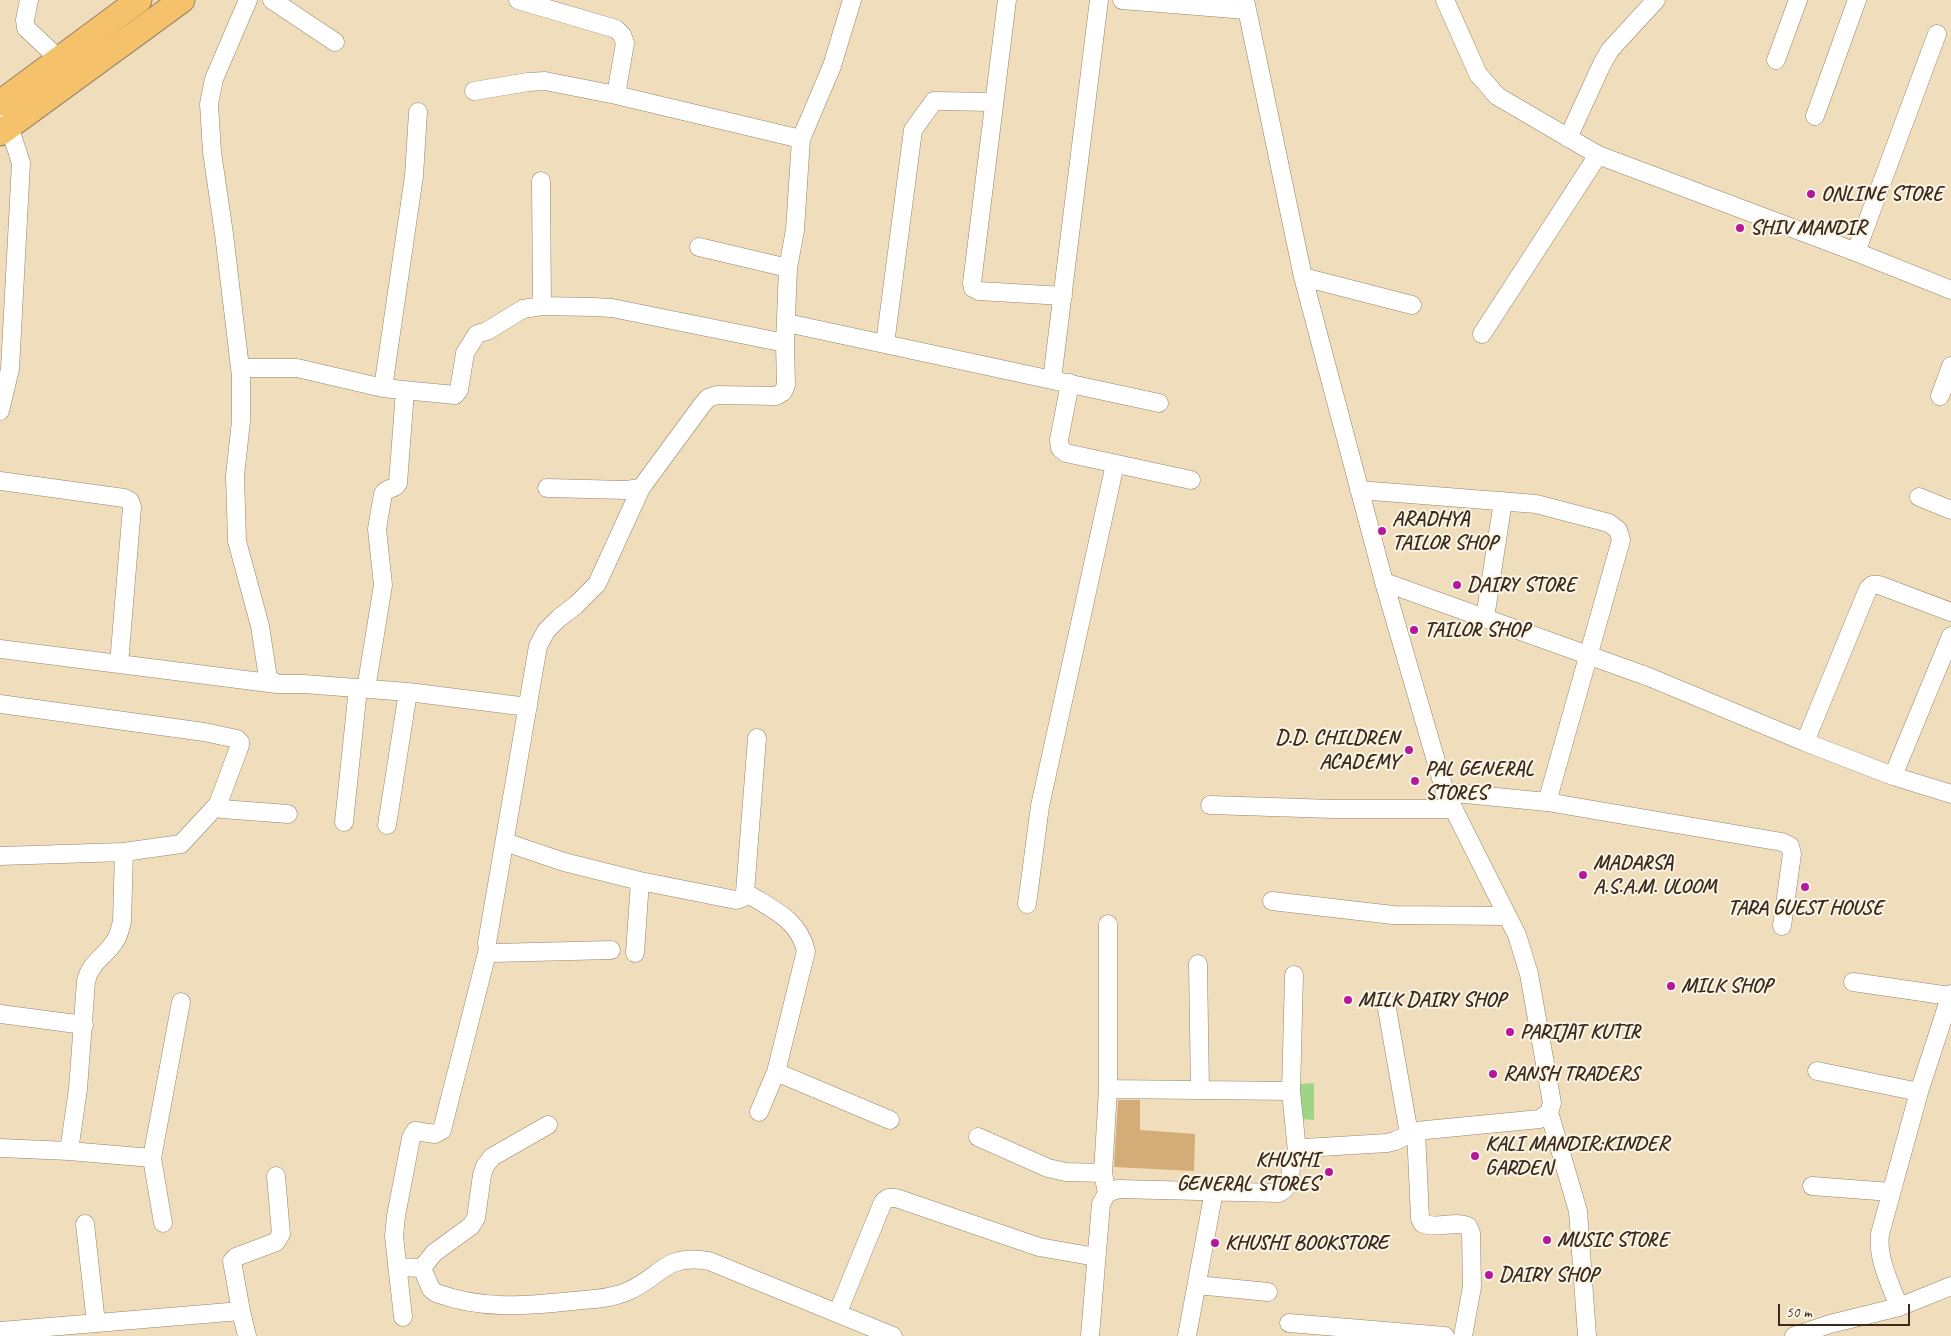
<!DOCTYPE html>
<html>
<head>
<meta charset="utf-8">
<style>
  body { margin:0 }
  #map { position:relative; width:1951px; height:1336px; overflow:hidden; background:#efddbb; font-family:Caveat,sans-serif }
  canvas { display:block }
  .scale { position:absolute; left:1778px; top:1304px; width:132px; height:22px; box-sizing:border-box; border:2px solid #3b2a1e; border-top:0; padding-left:6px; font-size:15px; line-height:18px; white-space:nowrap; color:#3b2a1e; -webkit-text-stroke:4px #fcf5e5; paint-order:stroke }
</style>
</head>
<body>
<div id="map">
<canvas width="1951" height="1336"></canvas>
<div class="scale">50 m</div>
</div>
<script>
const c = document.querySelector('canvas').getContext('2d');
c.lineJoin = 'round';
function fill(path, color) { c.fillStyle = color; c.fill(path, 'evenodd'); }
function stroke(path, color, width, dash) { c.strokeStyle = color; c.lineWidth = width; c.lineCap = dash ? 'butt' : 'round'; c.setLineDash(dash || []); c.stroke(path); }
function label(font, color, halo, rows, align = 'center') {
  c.font = font + ' Caveat,sans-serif'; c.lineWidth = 4; c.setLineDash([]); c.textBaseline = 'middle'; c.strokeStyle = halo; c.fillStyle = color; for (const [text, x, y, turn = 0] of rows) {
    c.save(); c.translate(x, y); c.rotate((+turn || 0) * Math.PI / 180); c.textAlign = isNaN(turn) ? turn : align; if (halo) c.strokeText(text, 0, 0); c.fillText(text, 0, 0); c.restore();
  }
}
fill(new Path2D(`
  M1314,1083V1120L1301,1119L1299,1084Z`), '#9ed486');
fill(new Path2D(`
  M1118,1100H1140V1130L1195,1134L1194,1171L1114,1167Z`), '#d3ac78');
const minor = new Path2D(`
  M29,0L25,20L26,28L59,59
  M248,0L214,79L209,104L212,152L224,234L241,376V421L235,476L237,541L260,626L268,678L277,684H304L408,692L528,707
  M272,0L335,42
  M518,0L616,29L622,35L625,43L616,95
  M1007,0L972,283L973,288L979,291L1063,296
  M1122,0L1246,10
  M1445,0L1478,74L1497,96L1598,155L1856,252L1951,290
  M1776,60L1798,0
  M474,91L528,82L545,81L616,95L801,139
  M1815,116L1857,0
  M1568,138L1602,64L1610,50L1656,0
  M541,181L542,306
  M699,247L788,268
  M1856,252L1937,34
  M1303,277L1412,305
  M787,323L1159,403
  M1482,334L1598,155
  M885,344L913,130L934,101L994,102
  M240,368H297L383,388L414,176L418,112
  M1052,380L1099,0
  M1070,383L1059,440L1060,448L1066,453L1191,480
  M383,388L455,395L459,390L465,353L477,334L487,331L523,309L542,306L593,307L612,308L785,343L788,268L795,230L801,139L832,66L852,0
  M1940,396L1951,366
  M0,411L10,369L21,163L9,126L4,119
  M0,481L124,498L130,501L132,507L119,664
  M547,488L626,490L641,488
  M1359,490L1536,504L1609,523L1618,530L1621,540L1547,802
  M1919,497L1951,510
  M1384,582L1649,677L1805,742L1893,776L1951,794
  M1485,618L1503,501
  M0,649L277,684
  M366,689L383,585L377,529L383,494C387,487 395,490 398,483L405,391
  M0,704L204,732L237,739L240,742V745L218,804V807L222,809L288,814
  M1805,742L1868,589L1872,585H1879L1951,612
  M1893,776L1951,636
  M1445,792L1547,802L1782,842L1790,846L1792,854L1782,926
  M1210,805L1333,809H1454
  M344,822L358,688
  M387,825L408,692
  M505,842L564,862L640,881L736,900L742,898L745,892L757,738
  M0,856L124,852
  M745,892C771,909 798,918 806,951L776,1072L759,1112
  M1272,901L1393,915L1507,916
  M1027,904L1040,806L1115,464
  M611,950L494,953L488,949L487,943L538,646L546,631L559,618L576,605L597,584L641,488L702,405L708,398L717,395L776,396L783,392L786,385L785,343
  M635,953L640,881
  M1198,964L1200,1090
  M1294,975L1291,1091L1297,1151
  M1853,982L1950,996
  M1386,1003L1409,1134
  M0,1014L84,1025
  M1817,1071L1919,1092
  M776,1072L890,1120
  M1108,1089L1291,1091
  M1549,1112L1578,1211L1587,1336
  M1416,1131L1420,1218L1422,1223C1437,1230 1453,1220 1468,1226L1471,1233L1472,1287L1463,1336
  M978,1137L1048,1168L1066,1172L1103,1173
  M0,1148L69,1151L152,1158
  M69,1151L78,1089L86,981C91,961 105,957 115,941C119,936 120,928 122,922L124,852L181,844L218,804
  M1812,1186L1891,1192
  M1107,1193L1103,1173L1108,1089V924
  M163,1223L152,1158L181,1002
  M85,1224L96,1323
  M397,1267L422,1268L431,1289L436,1293C483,1310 525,1306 573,1301C591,1299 609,1299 626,1292C661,1278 663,1253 709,1261L893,1336
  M422,1268L434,1253L471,1226L476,1218L482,1175L485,1166L492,1157L548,1125
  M1197,1285L1268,1292
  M1899,1307C1890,1283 1877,1259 1880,1234L1919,1092L1951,994
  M241,1311L232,1261L236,1257L276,1242L281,1234L276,1176
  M838,1312L883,1202L888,1198H896L1039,1247L1096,1257
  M403,1317L394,1236L396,1216L411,1138L415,1131L435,1134L442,1130L488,949
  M1289,1323L1445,1336
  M0,1331L241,1311L247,1336
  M1090,1336L1101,1204L1107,1193L1118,1189L1279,1193C1300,1182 1281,1158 1304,1148L1387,1143L1395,1141L1416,1131L1540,1119L1549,1112L1552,1103L1529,974L1517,935L1445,792L1384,582L1303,277L1245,0
  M1187,1336L1214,1191
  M1794,1336L1830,1324L1899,1307L1951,1286`);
const highway = new Path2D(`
  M0,103L139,0
  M0,133L182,0`);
stroke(minor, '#95846c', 19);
stroke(highway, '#95846c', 27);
stroke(minor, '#fff', 18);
stroke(highway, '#f5c16b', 25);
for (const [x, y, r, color] of [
  [1811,194,5,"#b5179e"],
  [1740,228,5,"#b5179e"],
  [1382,531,5,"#b5179e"],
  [1457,585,5,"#b5179e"],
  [1414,630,5,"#b5179e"],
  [1409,750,5,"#b5179e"],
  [1415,781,5,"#b5179e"],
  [1583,875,5,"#b5179e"],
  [1805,887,5,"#b5179e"],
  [1671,986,5,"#b5179e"],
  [1348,1000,5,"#b5179e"],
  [1510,1032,5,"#b5179e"],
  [1493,1074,5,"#b5179e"],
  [1475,1156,5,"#b5179e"],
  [1329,1172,5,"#b5179e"],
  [1547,1240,5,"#b5179e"],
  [1215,1243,5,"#b5179e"],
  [1489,1275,5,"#b5179e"]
]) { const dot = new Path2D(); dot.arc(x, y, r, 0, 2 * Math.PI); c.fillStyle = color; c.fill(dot); stroke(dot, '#fcf5e5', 2); }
label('bold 21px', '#3b2a1e', '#fcf5e5', [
  ["ONLINE STORE",1821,194],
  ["SHIV MANDIR",1750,228],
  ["ARADHYA",1392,519],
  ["TAILOR SHOP",1392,543],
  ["DAIRY STORE",1467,585],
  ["TAILOR SHOP",1424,630],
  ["D.D. CHILDREN",1399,738,"right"],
  ["ACADEMY",1399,762,"right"],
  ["PAL GENERAL",1425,769],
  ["STORES",1425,793],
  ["MADARSA",1593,863],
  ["A.S.A.M. ULOOM",1593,887],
  ["TARA GUEST HOUSE",1805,908,"center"],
  ["MILK SHOP",1681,986],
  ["MILK DAIRY SHOP",1358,1000],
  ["PARIJAT KUTIR",1520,1032],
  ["RANSH TRADERS",1503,1074],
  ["KALI MANDIR;KINDER",1485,1144],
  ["GARDEN",1485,1168],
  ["KHUSHI",1319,1160,"right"],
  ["GENERAL STORES",1319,1184,"right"],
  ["MUSIC STORE",1557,1240],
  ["KHUSHI BOOKSTORE",1225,1243],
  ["DAIRY SHOP",1499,1275]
], 'left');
</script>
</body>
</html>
